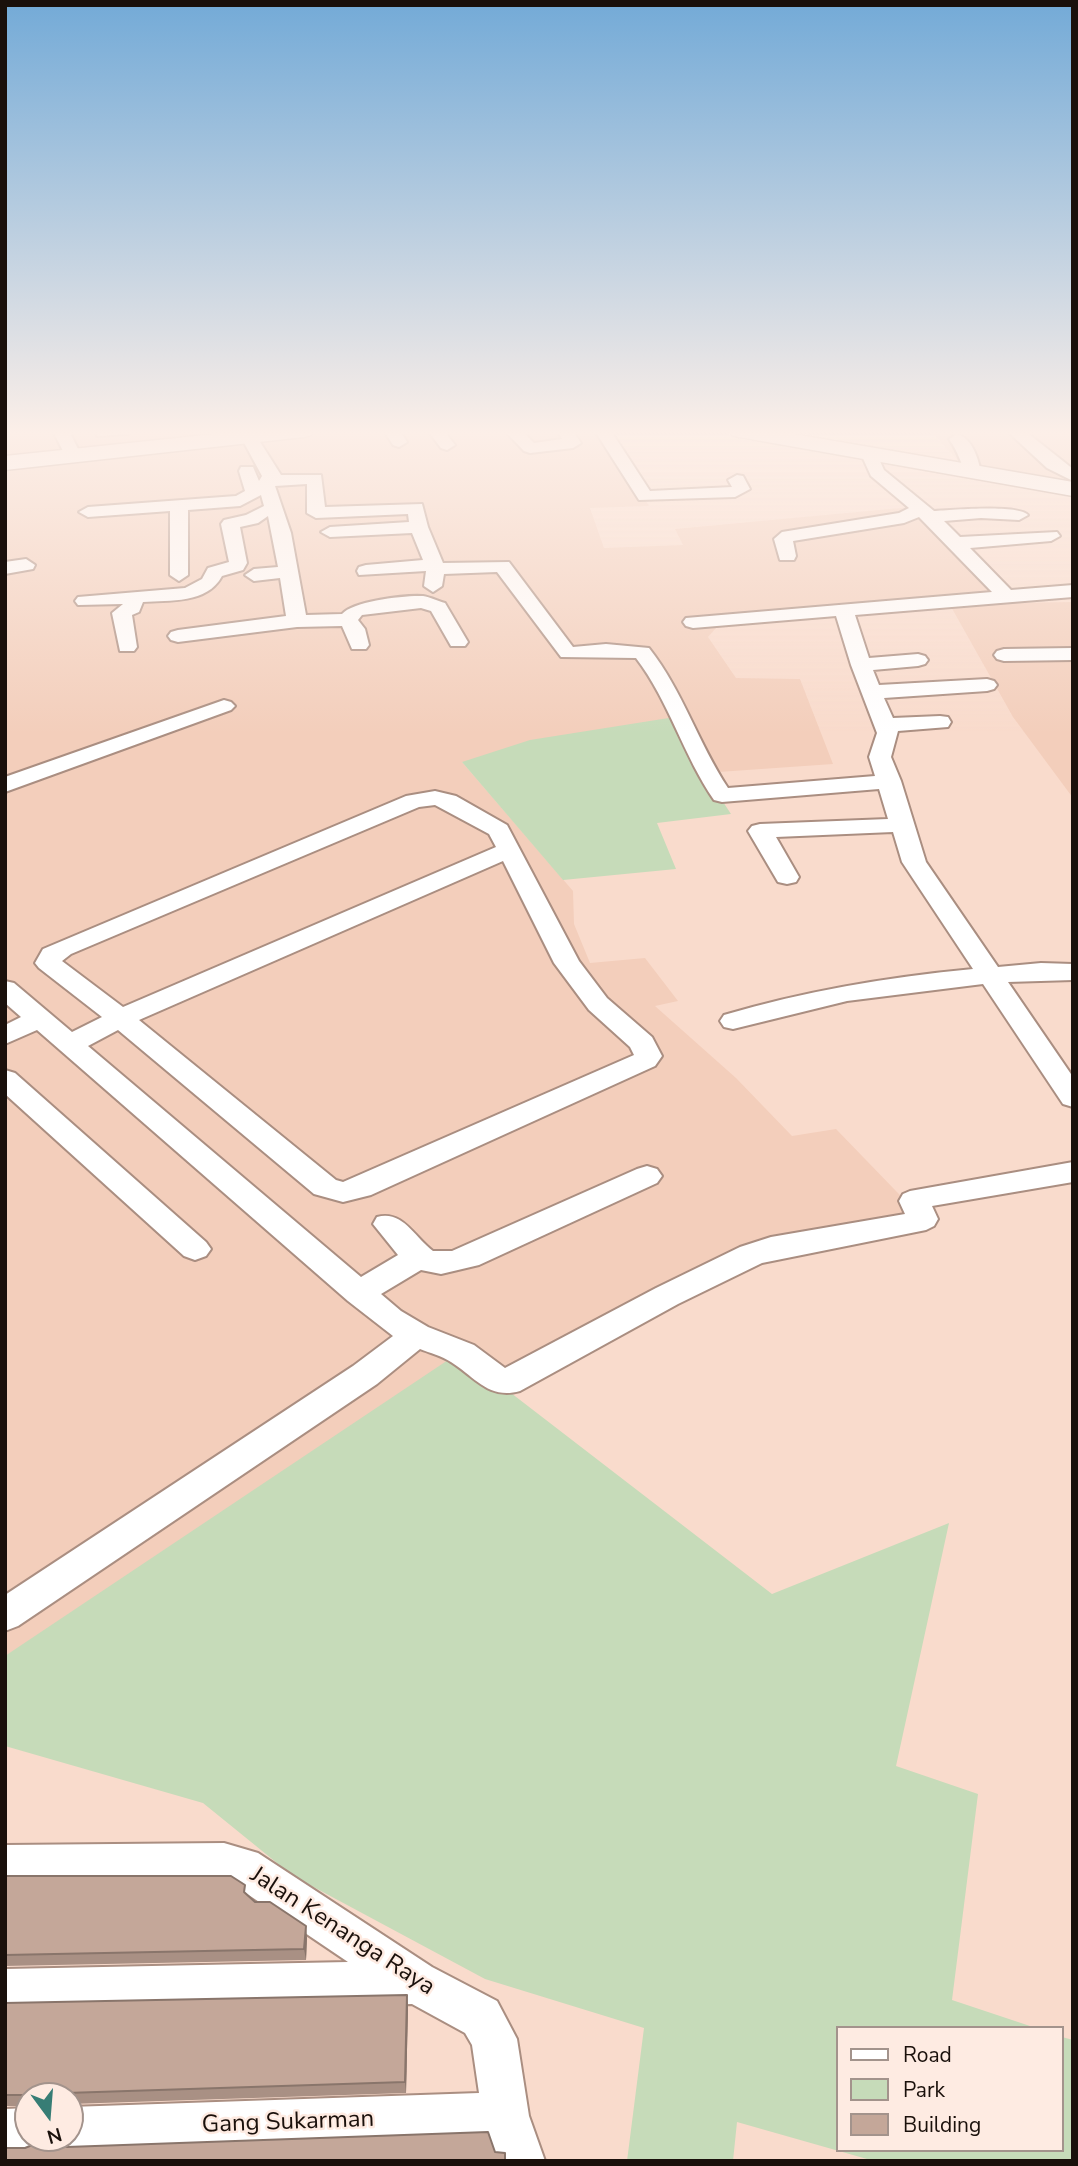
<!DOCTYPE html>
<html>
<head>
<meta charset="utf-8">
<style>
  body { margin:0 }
  #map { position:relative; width:1078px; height:2166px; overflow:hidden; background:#f9dbcc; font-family:"Nunito Sans",sans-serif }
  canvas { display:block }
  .frame { position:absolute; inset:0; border:7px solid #1a100b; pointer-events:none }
  .legend { position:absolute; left:836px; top:2026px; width:228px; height:126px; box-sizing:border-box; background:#feebe2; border:2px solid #a3938c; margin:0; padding:9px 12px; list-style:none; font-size:21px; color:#1a100b }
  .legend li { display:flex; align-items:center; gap:14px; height:35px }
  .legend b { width:35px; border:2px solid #a3938c }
  .north { position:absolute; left:14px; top:2082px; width:70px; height:70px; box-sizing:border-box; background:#feebe2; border:2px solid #a3938c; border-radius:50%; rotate:164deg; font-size:19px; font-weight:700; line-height:28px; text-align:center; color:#1a100b }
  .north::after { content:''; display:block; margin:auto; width:24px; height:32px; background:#377d75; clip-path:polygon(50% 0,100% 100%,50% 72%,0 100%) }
</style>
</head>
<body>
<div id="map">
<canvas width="1078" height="2166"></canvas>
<div class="frame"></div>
<ul class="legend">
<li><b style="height:9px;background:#fff"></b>Road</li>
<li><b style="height:19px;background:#c6dbb9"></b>Park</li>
<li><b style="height:19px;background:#c4a799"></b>Building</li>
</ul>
<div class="north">N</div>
</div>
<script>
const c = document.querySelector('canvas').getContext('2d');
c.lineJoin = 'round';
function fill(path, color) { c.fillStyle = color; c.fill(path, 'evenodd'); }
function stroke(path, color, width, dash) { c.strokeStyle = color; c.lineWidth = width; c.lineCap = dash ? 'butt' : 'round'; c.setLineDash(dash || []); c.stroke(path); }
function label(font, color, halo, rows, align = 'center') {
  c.font = font + ' "Nunito Sans",sans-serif'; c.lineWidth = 5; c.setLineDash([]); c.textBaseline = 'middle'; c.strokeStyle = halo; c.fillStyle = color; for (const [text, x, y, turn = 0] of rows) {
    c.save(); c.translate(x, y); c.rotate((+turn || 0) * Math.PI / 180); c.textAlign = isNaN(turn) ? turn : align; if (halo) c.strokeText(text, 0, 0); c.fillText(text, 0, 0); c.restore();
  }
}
fill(new Path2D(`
  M5,431H605L649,506L590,508L604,548L683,545L675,529L911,507L1009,603L1073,602V798L1013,717L950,605L726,617L708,637L736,678L800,679L833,764L704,773L462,762L573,891L574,924L590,963L645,958L678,1001L655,1006L736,1078L792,1136L836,1129L925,1221L764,1245L5,1656Z
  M930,431H1073V485L964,467Z`), '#f3cebb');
fill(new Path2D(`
  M675,717L704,773L731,814L657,823L676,869L563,880L462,762L530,740Z
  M463,1350L498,1383L772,1594L949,1523L896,1766L978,1794L952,2000L1036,2028H838V2150H1062V2037L1073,2040V2161H874L737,2122L733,2161H627L644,2028L485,1979L293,1876L203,1803L5,1746V1656Z`), '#c6dbb9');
const minor = new Path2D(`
  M53,431H69L82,457L80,461H68Z
  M96,431H130L128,434L97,436Z
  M384,431H400L407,442L399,447L393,445Z
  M428,431H444L455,445L447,450L441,448Z
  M505,431H522L534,443L562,439L557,431H573L581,443L573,448L530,453L524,451Z
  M595,431H611L650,491L732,487L728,480L737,475L743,476L750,489L735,497L639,500Z
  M1007,431H1025L1073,469V481L1047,468Z
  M249,432L255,434L281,475H321L325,507L422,504L428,527L443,563L509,562L573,647L606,644L649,648C683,691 698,743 728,788L875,776L869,757L877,733L851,665L836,616L693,628L686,626L683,622L686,618L992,592L919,517L904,523L793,541L796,556L794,560H780L774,539L782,532L899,513L909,508L871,476L861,454L863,450H875L884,470L934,511C951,510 1018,504 1028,515L1019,520L981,518L944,521L960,537L1057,532L1060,536L1051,541L970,548L1011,590L1073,585V597L855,615L869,658L918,654L925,656L928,660L925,664L918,666L873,670L879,685L987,679L994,681L997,685L994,689L987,691L884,698L893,718L940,716L948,717L951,722L948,727L898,731L891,757L901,781L926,862L998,967L1041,963L1073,964V980L1008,982L1073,1077V1107L1063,1104L983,984L847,1001L733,1029L724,1027L720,1021L724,1015C805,991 888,977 973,969L902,862L893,832L776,837L799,877L796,882L787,884L778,882L748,831L752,826L760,824L888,819L879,789L722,802L714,800C683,755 669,701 636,658L561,657L497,572L444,574L442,586L433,592L424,586L426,571L359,575L357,571L359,567L366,565L423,560L412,533L330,537L321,532L330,527L409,522L408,514L316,518L307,513V484L275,486L291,533L306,615L342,614C353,601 405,595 423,596C430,597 438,601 445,603L468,642L465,646H451L431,611L421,608L362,615L358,620L365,629L369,645L366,649H352L342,626L297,627L178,642L171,640L168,636L171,632L178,630L286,616L280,578L254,581L245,575L254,569L278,567L268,516L258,523L240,527L247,563L243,570L222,576C207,604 170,600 143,602L139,612L132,615L137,647L134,651H120L112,613L123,604L78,605L75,601L78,597L185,588L202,579L208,568L229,562L221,524L224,520L246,515L264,506L261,495L240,506L188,510V575L179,581L170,575V511L88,517L79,512L88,507L236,496L245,491L239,471L241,467H253L259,481L262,476L241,437Z
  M957,434C972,438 978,458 981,472L979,476H967C960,462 959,453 949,439Z
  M26,559L35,565L33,569L5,574V562Z
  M1073,648V660L1004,661L997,659L994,655L997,651L1004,649Z
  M224,700L231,702L235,706L231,710L5,792V777Z
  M435,791L456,796L507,825L579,961L607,998L652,1037L662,1056L655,1066L371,1195L343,1202L314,1194L118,1030L88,1046L361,1277L398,1255L373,1224L377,1217C403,1210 414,1237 433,1251H452L637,1169L647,1166L657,1169L662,1176L657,1183L479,1265L441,1274L421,1270L381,1294L401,1311L428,1327L474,1345L505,1368L656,1288L740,1247L771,1237L905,1214L899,1201L903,1194L910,1191L1073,1162V1182L932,1206L938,1219L934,1226L926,1230L762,1263L678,1304L520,1391C489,1400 475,1377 451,1362C442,1356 430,1353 420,1349L377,1384L18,1626L5,1631V1595L353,1366L393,1336L348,1301L37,1030L5,1044V1025L21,1017L5,1003V981L14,983L72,1032L102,1017L39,968L35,963L43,949L406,796ZM435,805L489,834L496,847L123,1007L62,961L71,954L419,807ZM503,861L554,963L589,1010L630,1047L634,1055L343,1182L336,1180L139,1020Z
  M5,1070L15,1073L206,1242L211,1249L206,1256L195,1260L184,1256L5,1094Z
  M224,1843L258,1853L432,1967L497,2001L517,2039L529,2116L545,2161H497L490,2140L70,2155L53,2148L49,2138H70V2107L479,2093L472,2045L465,2033L412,2004L5,2013V1969L348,1962L234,1885H5V1845Z
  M28,2108V2138H49L45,2149L28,2156L5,2157V2109Z`);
const major = new Path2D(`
  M244,431H315L311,435L304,437L5,470V456Z
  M728,431H776L1073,482V496L739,437L732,435Z`);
stroke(minor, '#aa8e81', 4);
stroke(major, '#aa8e81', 3);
fill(minor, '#fff');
fill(major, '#fff');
fill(new Path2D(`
  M5,1876L246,1894L255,1902L307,1938L306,1960L5,1966Z
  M407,1995L408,2007L406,2093L70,2104V2096H28V2128L27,2124L26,2106H5V2003Z`), '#a99084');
fill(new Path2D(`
  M306,1926L307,1938L306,1960L304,1949Z
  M407,1995L408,2007L406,2093L405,2082Z`), '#89756b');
const building = new Path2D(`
  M5,1876H231L245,1885L244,1892L255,1902H270L306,1926L304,1949L5,1955Z
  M407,1995L405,2082L66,2093L64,2096H28V2124H27L26,2095H5V2003Z
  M488,2132L495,2152L505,2153V2161H5V2148H25L42,2141L44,2138H47L48,2140L67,2147Z`);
fill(building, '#c4a799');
stroke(building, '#89756b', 2);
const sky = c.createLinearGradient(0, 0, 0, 734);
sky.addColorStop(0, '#73aad7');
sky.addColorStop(0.59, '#fcefe8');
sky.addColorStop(1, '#fcefe800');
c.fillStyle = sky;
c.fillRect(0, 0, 1078, 734);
label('24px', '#1a100b', '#feebe2', [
  ["Jalan Kenanga Raya",342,1932,33],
  ["Gang Sukarman",288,2123,-2]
]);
</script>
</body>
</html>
